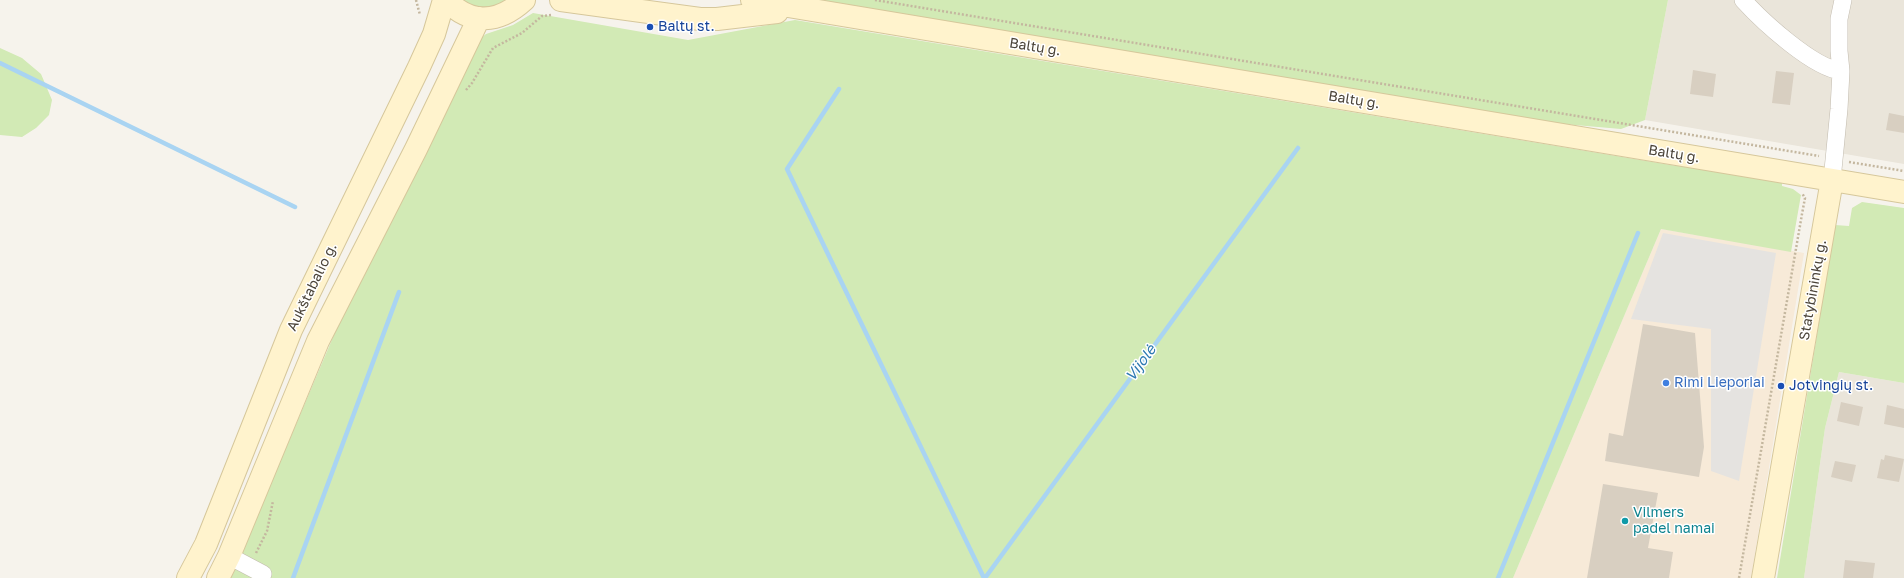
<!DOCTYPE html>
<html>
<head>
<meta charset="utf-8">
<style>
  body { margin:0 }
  canvas { display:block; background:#f6f3ec }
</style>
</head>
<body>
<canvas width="1904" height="578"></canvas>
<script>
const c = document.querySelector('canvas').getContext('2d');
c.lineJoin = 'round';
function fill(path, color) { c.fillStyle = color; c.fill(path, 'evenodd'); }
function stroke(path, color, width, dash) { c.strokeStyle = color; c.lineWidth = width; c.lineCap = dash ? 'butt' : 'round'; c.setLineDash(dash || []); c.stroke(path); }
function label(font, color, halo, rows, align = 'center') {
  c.font = font + ' "Golos Text",sans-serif'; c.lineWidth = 3; c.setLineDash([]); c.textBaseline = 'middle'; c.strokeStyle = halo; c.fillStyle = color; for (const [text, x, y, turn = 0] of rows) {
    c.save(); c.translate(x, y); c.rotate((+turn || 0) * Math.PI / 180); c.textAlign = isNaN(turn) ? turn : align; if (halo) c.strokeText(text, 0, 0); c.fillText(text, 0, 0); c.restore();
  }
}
fill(new Path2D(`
  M1668,0H1904V164L1645,120Z
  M1839,372L1904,383V578H1804L1825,428Z`), '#eae5da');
fill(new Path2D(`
  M1661,229L1804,253L1751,578H1513Z`), '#f7ead8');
fill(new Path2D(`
  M459,0H512L483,10Z
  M798,0H1668L1645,120L1621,129L1552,123Z
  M533,13L688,40L795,20L1671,165L1782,181V186L1793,189L1801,195L1791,252L1661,229L1513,578H229L257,516L365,262L476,42L486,34L513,25Z
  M0,48L22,58L41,74L52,100L49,115L36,128L22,137L0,135Z
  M1862,202L1904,208V383L1839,372L1825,428L1804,578H1777L1835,225L1849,226L1852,208Z`), '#d2eab5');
fill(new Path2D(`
  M1663,233L1776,253L1739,481L1711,471V329L1631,319Z`), '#e5e3e0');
stroke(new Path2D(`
  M0,63L295,207
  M839,89L787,169L984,578
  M293,578L399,292
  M985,578L1298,148
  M1498,578L1638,233`), '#a9d4f2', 4.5);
fill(new Path2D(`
  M1693,70L1716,74L1713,97L1690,94Z
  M1776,71L1794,73L1790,105L1772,103Z
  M1889,113L1904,116V133L1886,130Z
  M1643,324L1695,333L1704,447L1699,477L1605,461L1609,433L1623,436Z
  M1841,402L1863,407L1859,426L1837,421Z
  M1887,405L1904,409V428L1884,424Z
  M1885,455L1904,459L1899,482L1877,478L1881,459L1884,460Z
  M1835,461L1856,465L1852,482L1831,477Z
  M1603,484L1658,493L1648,548L1673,552L1669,578H1587Z
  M1845,560L1875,563L1873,578H1843Z`), '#d8cfc1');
const minor = new Path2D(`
  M1743,0C1762,21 1813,68 1841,71
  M1832,180L1839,109L1841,71L1839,51V19L1843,0
  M229,556L263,574`);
const secondary = new Path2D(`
  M446,0C471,26 499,23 524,0
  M561,0L700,19H717L777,12
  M752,0L1904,192
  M188,578L206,544L291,330L419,67L434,34L444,0
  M218,578L229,556L318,341L416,149L479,18
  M1763,578L1832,180`);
stroke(minor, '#c2bbae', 18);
stroke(secondary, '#d6c79b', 24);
stroke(new Path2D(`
  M416,0L420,15
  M875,0L1819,156
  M466,90L472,83L493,48L522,33L542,16L552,15
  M1849,162L1904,171
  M256,553L267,531L273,501
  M1739,578L1802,214L1805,198L1802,193`), '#c4b79f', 2.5, [2, 2]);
stroke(minor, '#fff', 17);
stroke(secondary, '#fff3cd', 22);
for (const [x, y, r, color] of [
  [650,27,4,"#1a4fb4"],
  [1666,383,4,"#3f7fe0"],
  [1781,386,4,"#1a4fb4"],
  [1625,521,4,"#0f9aa8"]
]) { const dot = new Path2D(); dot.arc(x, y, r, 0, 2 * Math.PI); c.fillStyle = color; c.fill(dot); stroke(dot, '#fff', 1.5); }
label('14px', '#164399', '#fff', [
  ["Baltų st.",658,27],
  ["Jotvingių st.",1789,386]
], 'left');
label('14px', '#4b4439', '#fff', [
  ["Baltų g.",1035,47,9],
  ["Baltų g.",1354,100,9],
  ["Baltų g.",1674,154,9],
  ["Aukštabalio g.",312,287,-64],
  ["Statybininkų g.",1813,290,-80]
]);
label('14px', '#366cbe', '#fff', [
  ["Rimi Lieporiai",1674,383]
], 'left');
label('14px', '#0d838f', '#fff', [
  ["Vilmers",1633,513],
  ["padel namai",1633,529]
], 'left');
label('italic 15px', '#2e7ab2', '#fff', [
  ["Vijolė",1141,363,-54]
]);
</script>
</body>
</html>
